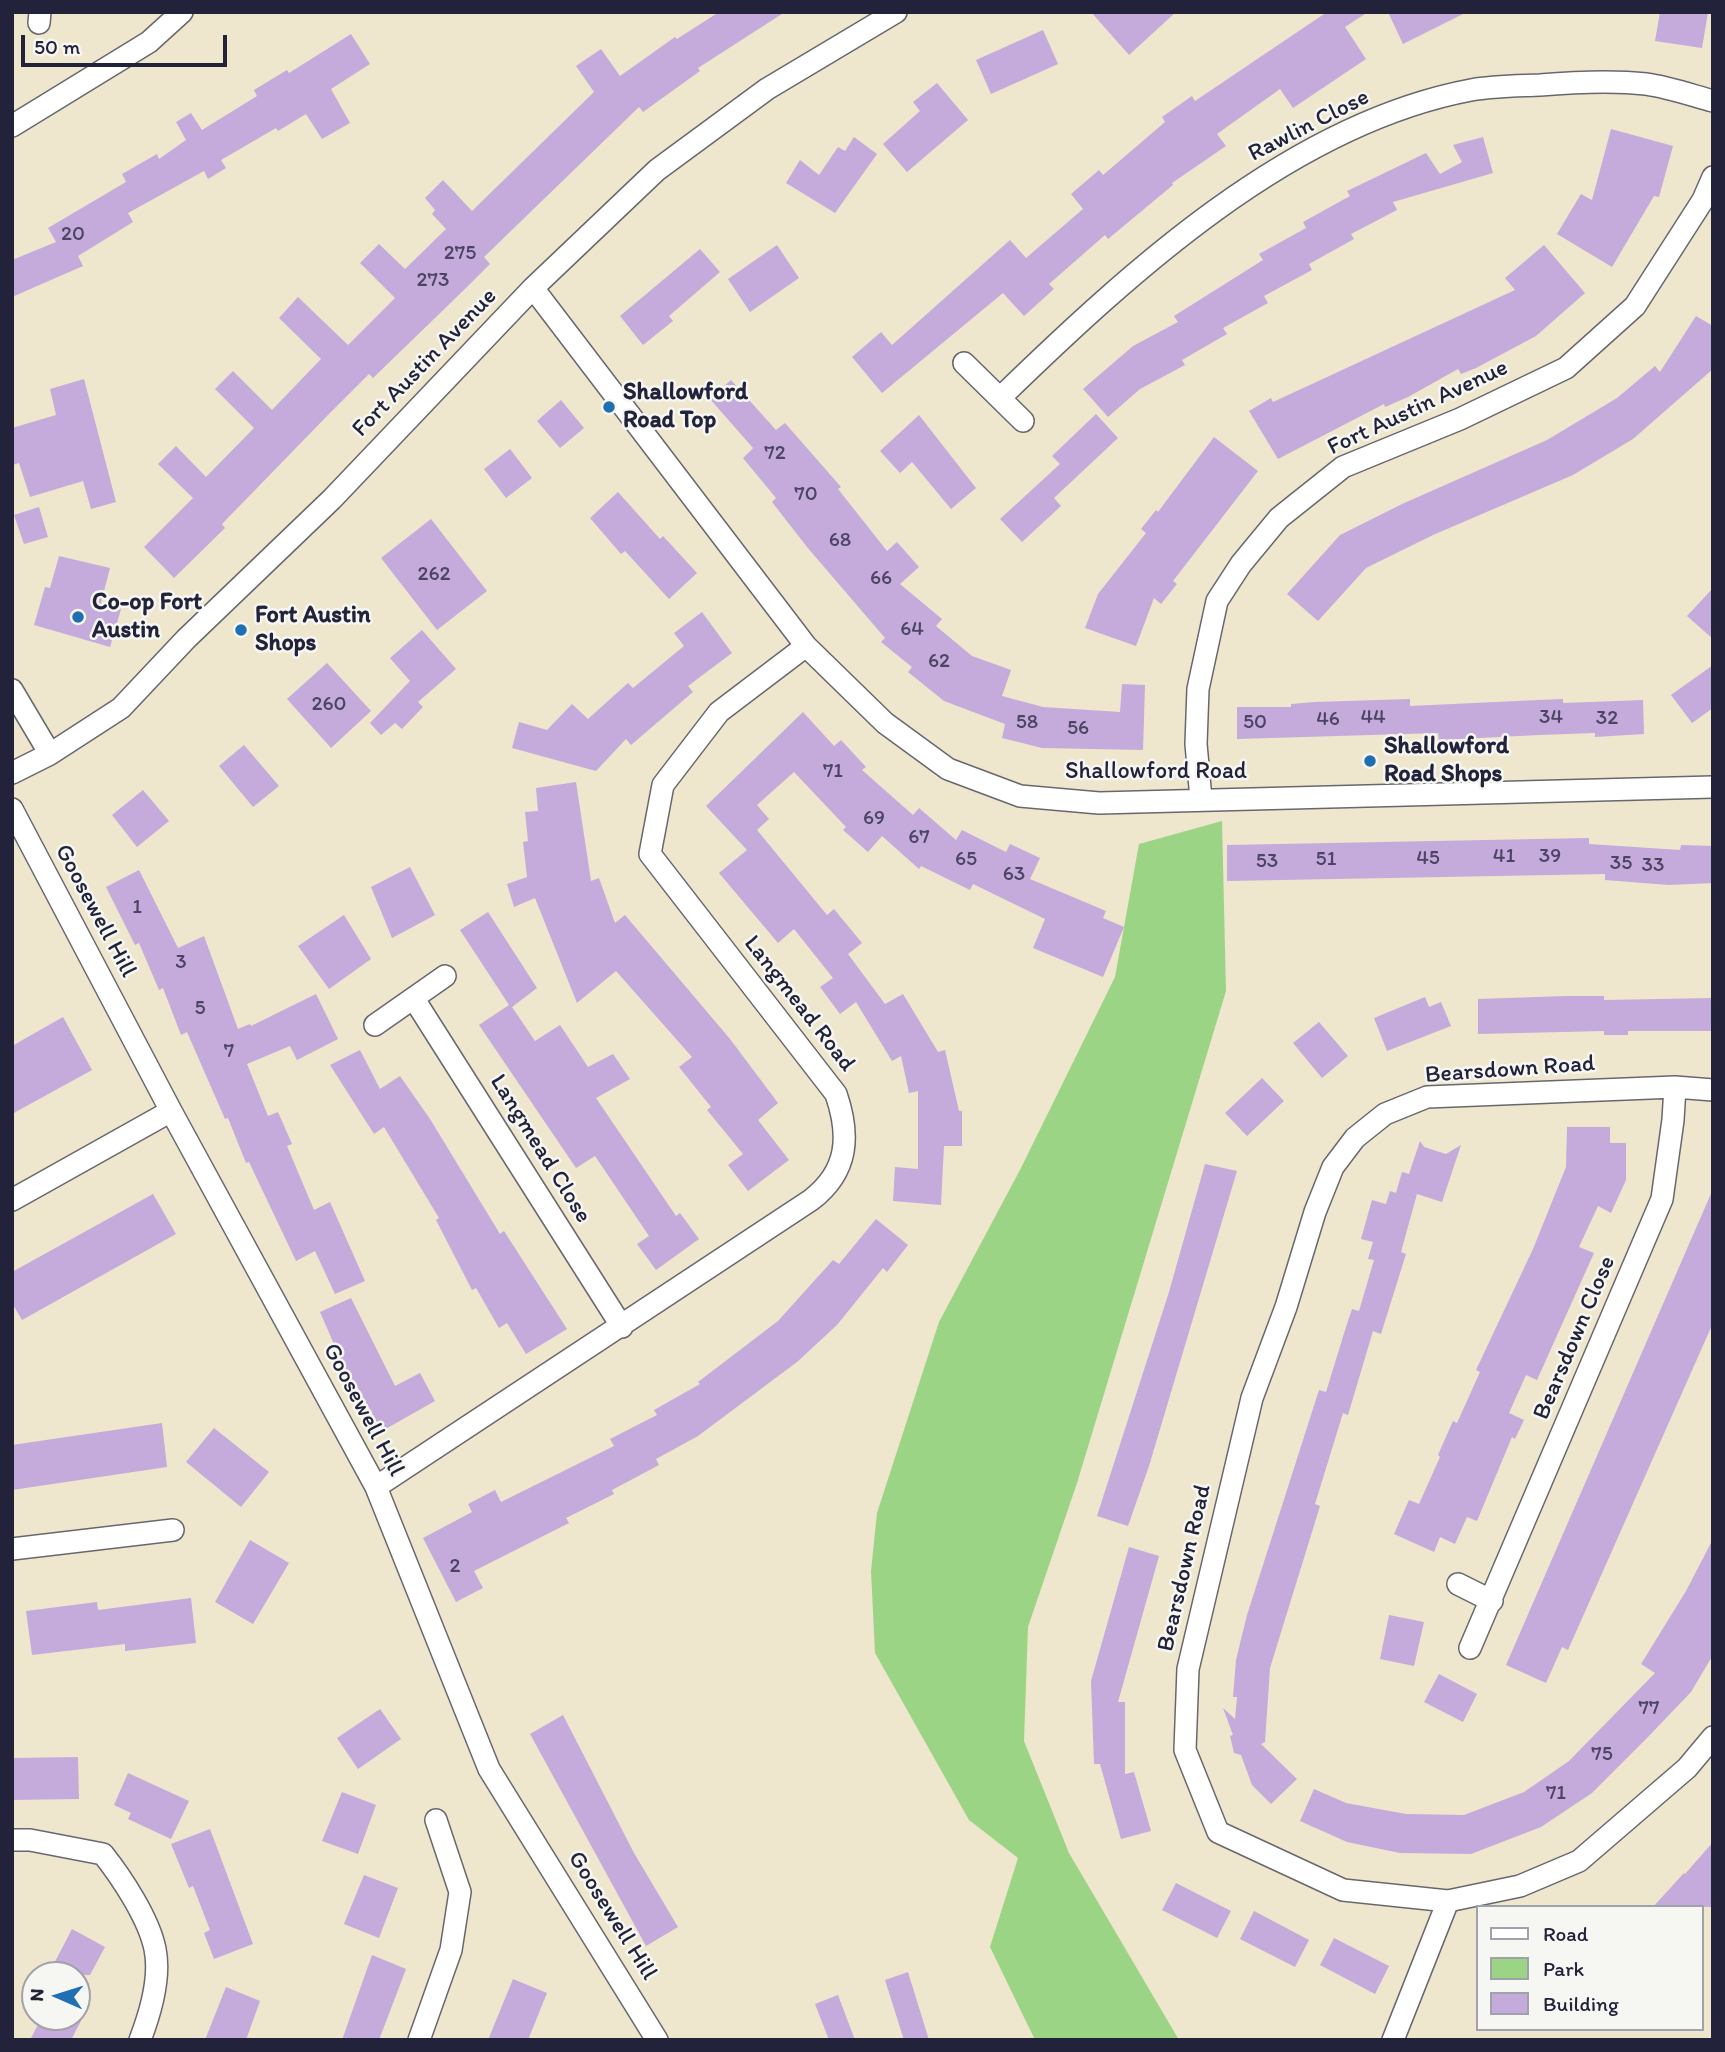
<!DOCTYPE html>
<html>
<head>
<meta charset="utf-8">
<style>
  body { margin:0 }
  #map { position:relative; width:1725px; height:2052px; overflow:hidden; background:#eee6cd; font-family:Itim,sans-serif }
  canvas { display:block }
  .frame { position:absolute; inset:0; border:14px solid #22223b; pointer-events:none }
  .legend { position:absolute; left:1476px; top:1905px; width:228px; height:126px; box-sizing:border-box; background:#f6f6f2; border:2px solid #a1a1a9; margin:0; padding:9px 12px; list-style:none; font-size:21px; color:#22223b }
  .legend li { display:flex; align-items:center; gap:14px; height:35px }
  .legend b { width:35px; border:2px solid #a1a1a9 }
  .north { position:absolute; left:21px; top:1961px; width:70px; height:70px; box-sizing:border-box; background:#f6f6f2; border:2px solid #a1a1a9; border-radius:50%; rotate:273deg; font-size:19px; font-weight:700; line-height:28px; text-align:center; color:#22223b }
  .north::after { content:''; display:block; margin:auto; width:24px; height:32px; background:#1f6fb2; clip-path:polygon(50% 0,100% 100%,50% 72%,0 100%) }
  .scale { position:absolute; left:21px; top:35px; width:206px; height:32px; box-sizing:border-box; border:4px solid #22223b; border-top:0; padding-left:9px; font-size:21px; line-height:24px; white-space:nowrap; color:#22223b; -webkit-text-stroke:5px #f6f6f2; paint-order:stroke }
</style>
</head>
<body>
<div id="map">
<canvas width="1725" height="2052"></canvas>
<div class="frame"></div>
<ul class="legend">
<li><b style="height:9px;background:#fff"></b>Road</li>
<li><b style="height:19px;background:#9cd486"></b>Park</li>
<li><b style="height:19px;background:#c5aadc"></b>Building</li>
</ul>
<div class="north">N</div>
<div class="scale">50 m</div>
</div>
<script>
const c = document.querySelector('canvas').getContext('2d');
c.lineJoin = 'round';
function fill(path, color) { c.fillStyle = color; c.fill(path, 'evenodd'); }
function stroke(path, color, width, dash) { c.strokeStyle = color; c.lineWidth = width; c.lineCap = dash ? 'butt' : 'round'; c.setLineDash(dash || []); c.stroke(path); }
function label(font, color, halo, rows, align = 'center') {
  c.font = font + ' Itim,sans-serif'; c.lineWidth = 5; c.setLineDash([]); c.textBaseline = 'middle'; c.strokeStyle = halo; c.fillStyle = color; for (const [text, x, y, turn = 0] of rows) {
    c.save(); c.translate(x, y); c.rotate((+turn || 0) * Math.PI / 180); c.textAlign = isNaN(turn) ? turn : align; if (halo) c.strokeText(text, 0, 0); c.fillText(text, 0, 0); c.restore();
  }
}
fill(new Path2D(`
  M1222,821L1226,991L1077,1483L1028,1627L1024,1741L1069,1853L1179,2040H1035L990,1947L1018,1858L969,1820L875,1653L871,1571L877,1513L939,1322L1021,1168L1115,977L1139,844Z`), '#9cd486');
fill(new Path2D(`
  M719,12H785L698,68L700,71L643,112L639,107L484,257L490,264L466,288L373,378L369,374L327,416L222,524L225,528L174,578L144,547L193,498L158,464L176,446L206,477L254,428L215,389L233,371L272,410L321,359L279,318L298,297L348,345L395,298L360,263L379,244L405,269L446,229L432,214L435,210L425,198L443,180L472,211L594,92L576,66L601,49L620,76L675,37L677,39Z
  M1091,12H1176L1129,55Z
  M1327,12H1368L1345,27L1366,59L1293,108L1280,89L1217,134L1226,146L1172,183L1173,185L1108,239L1105,235L1049,284L1054,289L1024,316L1003,293L882,393L852,357L881,332L892,345L1010,240L1026,258L1083,209L1071,194L1099,170L1103,175L1165,122L1162,117L1192,96L1195,101Z
  M1388,12H1467L1403,44Z
  M1660,12H1708L1702,48L1655,41Z
  M1043,30L1058,64L991,94L976,60Z
  M351,34L370,64L331,89L350,123L322,139L306,114L278,131L276,128L221,160L226,168L208,179L204,171L128,213L133,222L78,256L83,266L12,297V260L56,242L48,228L126,182L122,174L157,154L159,159L186,140L176,122L191,113L202,130L257,96L254,90L287,70L289,73Z
  M937,83L968,120L907,172L883,144L920,111L913,102Z
  M1611,129L1673,146L1659,197L1654,196L1612,267L1557,234L1581,194L1592,200Z
  M854,137L877,154L835,213L786,183L800,160L819,175L838,147L845,151Z
  M1483,137L1493,173L1393,202L1397,210L1351,234L1354,239L1309,264L1312,270L1264,296L1268,303L1223,328L1227,334L1182,360L1185,365L1140,389L1108,417L1083,389L1133,346L1178,322L1174,316L1263,260L1259,254L1306,228L1303,222L1350,196L1347,191L1426,153L1440,174L1462,162L1453,145Z
  M777,245L799,278L750,312L728,279Z
  M1544,245L1585,293L1536,336L1476,368L1461,374L1458,369L1408,397L1385,407L1384,404L1278,459L1249,411L1271,398L1273,402L1515,290L1505,278Z
  M700,249L720,272L669,316L673,321L643,345L620,316Z
  M1696,316L1713,326V369L1633,439L1573,475L1433,535L1366,568L1318,621L1287,594L1340,535L1402,504L1547,440L1617,398L1655,366L1660,372Z
  M84,379L116,502L91,509L83,481L30,497L19,463L12,465V428L56,415L50,389Z
  M731,380L776,430L785,423L841,487L838,489L887,551L897,542L919,567L900,584L942,619L936,626L972,656L1011,670L1002,696L1043,707L1120,712L1122,684L1145,685L1143,750L1042,748L1002,738L1005,724L944,701L908,672L912,667L881,642L885,638L807,547L772,502L776,498L743,458L753,448L710,399Z
  M561,400L584,428L560,448L537,421Z
  M1096,414L1118,438L1054,498L1061,506L1022,542L1000,519L1060,464L1052,456Z
  M919,415L976,488L951,509L912,462L900,473L880,451Z
  M1214,437L1258,471L1173,581L1177,584L1161,604L1154,598L1136,646L1085,628L1098,594L1146,533L1141,529L1156,510L1158,512Z
  M510,449L532,478L506,498L484,469Z
  M618,492L660,539L663,536L697,573L669,599L625,551L621,554L590,518Z
  M39,507L48,537L24,544L14,515Z
  M431,519L487,591L437,630L381,558Z
  M59,556L110,568L101,603L121,609L110,647L34,625L45,587L50,588Z
  M1713,588V639L1687,616Z
  M702,612L732,653L688,686L693,692L631,745L626,739L596,771L512,748L519,722L547,730L572,704L588,719L628,683L633,688L684,646L674,633Z
  M422,630L456,669L418,702L423,707L402,729L395,723L381,735L370,723L410,681L390,658Z
  M327,663L371,711L331,748L287,699Z
  M1713,665V708L1692,723L1671,695Z
  M1410,699V706L1538,700L1563,699V703L1643,700L1644,734L1595,737V733L1539,735L1439,740L1438,733L1237,739V707H1291V704L1315,702Z
  M803,712L834,746L841,740L866,767L862,770L913,815L919,808L956,840L962,830L1006,852L1010,844L1040,858L1030,879L1106,911L1103,918L1124,927L1103,977L1033,948L1045,919L973,884L970,890L921,866L919,869L882,836L868,852L843,830L846,827L794,772L757,805L769,819L757,830L827,915L834,909L862,943L848,954L885,1004L903,994L938,1052L945,1050L959,1111H962V1146H944L941,1205L893,1201L895,1167L918,1169V1091L909,1093L901,1056L892,1061L856,1002L840,1014L820,987L833,978L794,929L778,943L719,873L747,850L706,806Z
  M244,745L279,786L253,807L219,766Z
  M576,782L591,881L599,878L615,923L625,915L730,1039L778,1103L758,1120L789,1160L748,1191L728,1165L743,1154L707,1110L711,1107L679,1067L692,1057L616,971L577,1003L535,898L514,907L507,884L527,877L523,842L528,841L525,812L538,811L536,788Z
  M143,790L169,821L137,847L112,815Z
  M1589,838V844L1680,850L1681,845L1713,846V883L1669,885L1605,880V874L1227,881V845Z
  M410,867L435,915L392,938L371,887Z
  M139,870L178,948L204,936L238,1029L250,1024L251,1026L316,994L338,1039L297,1060L290,1046L247,1064L268,1116L278,1112L292,1144L287,1146L314,1210L330,1202L365,1281L335,1294L315,1251L296,1261L249,1162L246,1163L228,1118L225,1119L187,1032L181,1035L163,988L159,990L139,943L135,945L106,887Z
  M488,912L537,988L512,1007L535,1041L560,1025L588,1067L613,1054L630,1079L596,1098L676,1216L680,1213L699,1239L656,1270L637,1244L649,1236L595,1156L576,1168L479,1025L509,1005L460,930Z
  M344,915L371,959L329,989L298,946Z
  M1566,996H1604V1000L1713,998V1031H1628V1035H1604V1031L1478,1034V999Z
  M1425,997L1429,1007L1441,1002L1451,1026L1387,1051L1374,1018Z
  M63,1017L92,1070L12,1114V1046Z
  M1319,1022L1348,1056L1322,1078L1293,1043Z
  M360,1050L380,1089L400,1076L430,1119L500,1234L504,1231L567,1329L526,1354L507,1323L499,1328L476,1288L472,1290L436,1220L439,1218L384,1127L374,1134L330,1065Z
  M1262,1078L1284,1101L1247,1136L1225,1113Z
  M1567,1127H1610V1143H1626V1180L1611,1213L1598,1206L1579,1247L1594,1253L1537,1380L1526,1375L1509,1413L1524,1420L1515,1439L1512,1437L1477,1521L1467,1517L1455,1544L1440,1537L1434,1552L1394,1534L1409,1500L1419,1504L1440,1457L1438,1455L1453,1421L1457,1423L1480,1372L1476,1370L1533,1249L1566,1167Z
  M1420,1141L1424,1147L1446,1154L1461,1145L1442,1202L1417,1194L1401,1252L1406,1254L1381,1334L1373,1331L1348,1415L1343,1413L1315,1504L1320,1506L1270,1668L1265,1742L1261,1744L1297,1779L1271,1804L1252,1785L1241,1755L1234,1753L1230,1736L1233,1735L1223,1708L1235,1719L1237,1697H1233L1236,1660L1247,1615L1319,1390L1326,1392L1346,1327L1352,1309L1359,1311L1374,1260L1368,1259L1373,1242L1361,1239L1372,1200L1386,1204L1390,1191L1396,1193L1402,1172L1409,1174Z
  M1205,1164L1237,1171L1149,1466L1128,1526L1097,1516L1169,1292Z
  M1713,1189V1323L1568,1650L1562,1647L1546,1683L1506,1665Z
  M153,1194L176,1234L22,1320L12,1303V1272Z
  M876,1219L908,1245L887,1272L883,1268L837,1325L797,1362L698,1436L656,1459L659,1465L612,1490L614,1494L566,1518L569,1523L474,1571L483,1588L456,1602L423,1538L472,1512L468,1504L495,1490L501,1502L614,1446L610,1439L657,1415L654,1410L700,1384L698,1382L778,1321L833,1260L839,1264Z
  M351,1298L395,1386L420,1373L435,1401L382,1431L357,1386L353,1388L320,1312Z
  M162,1423L167,1467L12,1490V1445Z
  M214,1428L269,1472L241,1507L186,1462Z
  M1713,1539V1655L1691,1692L1647,1738L1592,1793L1541,1827L1471,1854L1400,1853L1347,1842L1300,1821L1314,1789L1346,1803L1406,1814L1464,1815L1524,1792L1569,1761L1655,1673L1641,1664L1686,1591Z
  M250,1540L289,1563L253,1624L215,1602Z
  M1129,1547L1159,1556L1118,1702H1125V1774L1134,1772L1151,1831L1121,1839L1100,1764H1094L1091,1681Z
  M191,1598L196,1643L125,1651V1644L32,1655L26,1611L97,1602L98,1610Z
  M1389,1615L1424,1622L1414,1666L1380,1659Z
  M1439,1674L1477,1694L1463,1722L1424,1702Z
  M380,1709L401,1739L358,1769L337,1738Z
  M563,1715L634,1853L678,1927L646,1946L530,1734Z
  M78,1757L79,1799L12,1800V1758Z
  M128,1773L189,1801L171,1839L128,1819L131,1813L114,1805Z
  M342,1792L376,1805L358,1854L322,1841Z
  M210,1829L253,1944L214,1959L204,1933L210,1930L193,1886L189,1888L171,1844Z
  M1713,1842V1907H1653L1684,1873L1685,1874Z
  M364,1875L398,1888L379,1938L344,1924Z
  M1176,1883L1231,1911L1217,1938L1162,1910Z
  M1254,1911L1309,1940L1295,1967L1240,1939Z
  M72,1929L105,1947L90,1975H48Z
  M1334,1938L1389,1966L1375,1994L1320,1965Z
  M372,1955L406,1969L379,2040H342Z
  M908,1972L929,2040H904L885,1980Z
  M513,1979L547,1993L528,2040H488Z
  M226,1987L260,2001L246,2040H205Z
  M838,1995L855,2040H829L815,2004Z
  M42,2017H83L71,2040H30Z`), '#c5aadc');
const street = new Path2D(`
  M39,23L40,12
  M12,126L149,42L182,12
  M533,288L806,646L885,723L948,769L1020,796L1099,803L1713,787
  M964,363L1023,421
  M1001,397C1129,273 1290,124 1471,90C1493,86 1517,86 1540,85C1575,82 1611,80 1646,84C1668,87 1691,95 1713,101
  M12,690L50,754
  M12,773L50,754L121,708L186,639L332,499L533,288L657,170L767,89L896,12
  M1201,799L1196,744L1198,689L1217,601L1241,564L1279,518L1343,467L1460,419L1566,368L1635,306L1703,200L1713,177
  M12,809L171,1111L376,1487L489,1769L657,2040
  M414,999L622,1327
  M375,1025L445,976
  M1713,1090L1675,1087L1427,1097L1385,1114L1355,1138L1333,1167L1315,1212L1286,1307L1252,1398L1188,1669L1185,1750L1218,1832L1343,1890L1448,1901L1520,1886L1579,1861L1687,1768L1713,1737
  M12,1200L171,1111
  M376,1487L811,1200C849,1171 850,1135 836,1094L650,854L663,785L719,712L806,646
  M12,1549L173,1530
  M1458,1584L1492,1601
  M1470,1648L1662,1199L1673,1120L1675,1087
  M12,1840H30L103,1854C122,1878 149,1919 155,1949C161,1978 150,2014 140,2040
  M419,2040L451,1950L460,1892L436,1820
  M1393,2040L1448,1901`);
stroke(street, '#69676e', 24);
stroke(street, '#fff', 21);
for (const [x, y, r, color] of [
  [609,407,7,"#1f6fb2"],
  [78,617,7,"#1f6fb2"],
  [241,630,7,"#1f6fb2"],
  [1370,761,7,"#1f6fb2"]
]) { const dot = new Path2D(); dot.arc(x, y, r, 0, 2 * Math.PI); c.fillStyle = color; c.fill(dot); stroke(dot, '#f6f6f2', 2.5); }
label('21px', '#4b4463', null, [
  ["20",73,235],
  ["275",460,254],
  ["273",433,281],
  ["72",775,454],
  ["70",806,495],
  ["68",840,541],
  ["262",434,575],
  ["66",881,579],
  ["64",912,630],
  ["62",939,662],
  ["260",329,705],
  ["44",1373,718],
  ["34",1551,718],
  ["32",1607,719],
  ["46",1328,720],
  ["58",1027,723],
  ["50",1255,723],
  ["56",1078,729],
  ["71",833,772],
  ["69",874,819],
  ["67",919,838],
  ["41",1504,857],
  ["39",1550,857],
  ["45",1428,859],
  ["65",966,860],
  ["51",1326,860],
  ["53",1267,862],
  ["35",1621,864],
  ["33",1653,866],
  ["63",1014,875],
  ["1",137,908],
  ["3",181,963],
  ["5",200,1009],
  ["7",229,1052],
  ["2",455,1567],
  ["77",1649,1709],
  ["75",1602,1755],
  ["71",1556,1794]
]);
label('24px', '#22223b', '#f6f6f2', [
  ["Rawlin Close",1309,126,-27],
  ["Fort Austin Avenue",425,363,-46],
  ["Fort Austin Avenue",1418,408,-25],
  ["Shallowford Road",1156,772],
  ["Goosewell Hill",95,911,62],
  ["Langmead Road",799,1004,52],
  ["Bearsdown Road",1510,1070,-4],
  ["Langmead Close",540,1149,58],
  ["Bearsdown Close",1575,1338,-67],
  ["Goosewell Hill",363,1410,62],
  ["Bearsdown Road",1185,1568,-77],
  ["Goosewell Hill",612,1916,58]
]);
label('bold 24px', '#22223b', '#f6f6f2', [
  ["Shallowford",623,393],
  ["Road Top",623,421],
  ["Co-op Fort",92,603],
  ["Austin",92,631],
  ["Fort Austin",255,616],
  ["Shops",255,644],
  ["Shallowford",1384,747],
  ["Road Shops",1384,775]
], 'left');
</script>
</body>
</html>
